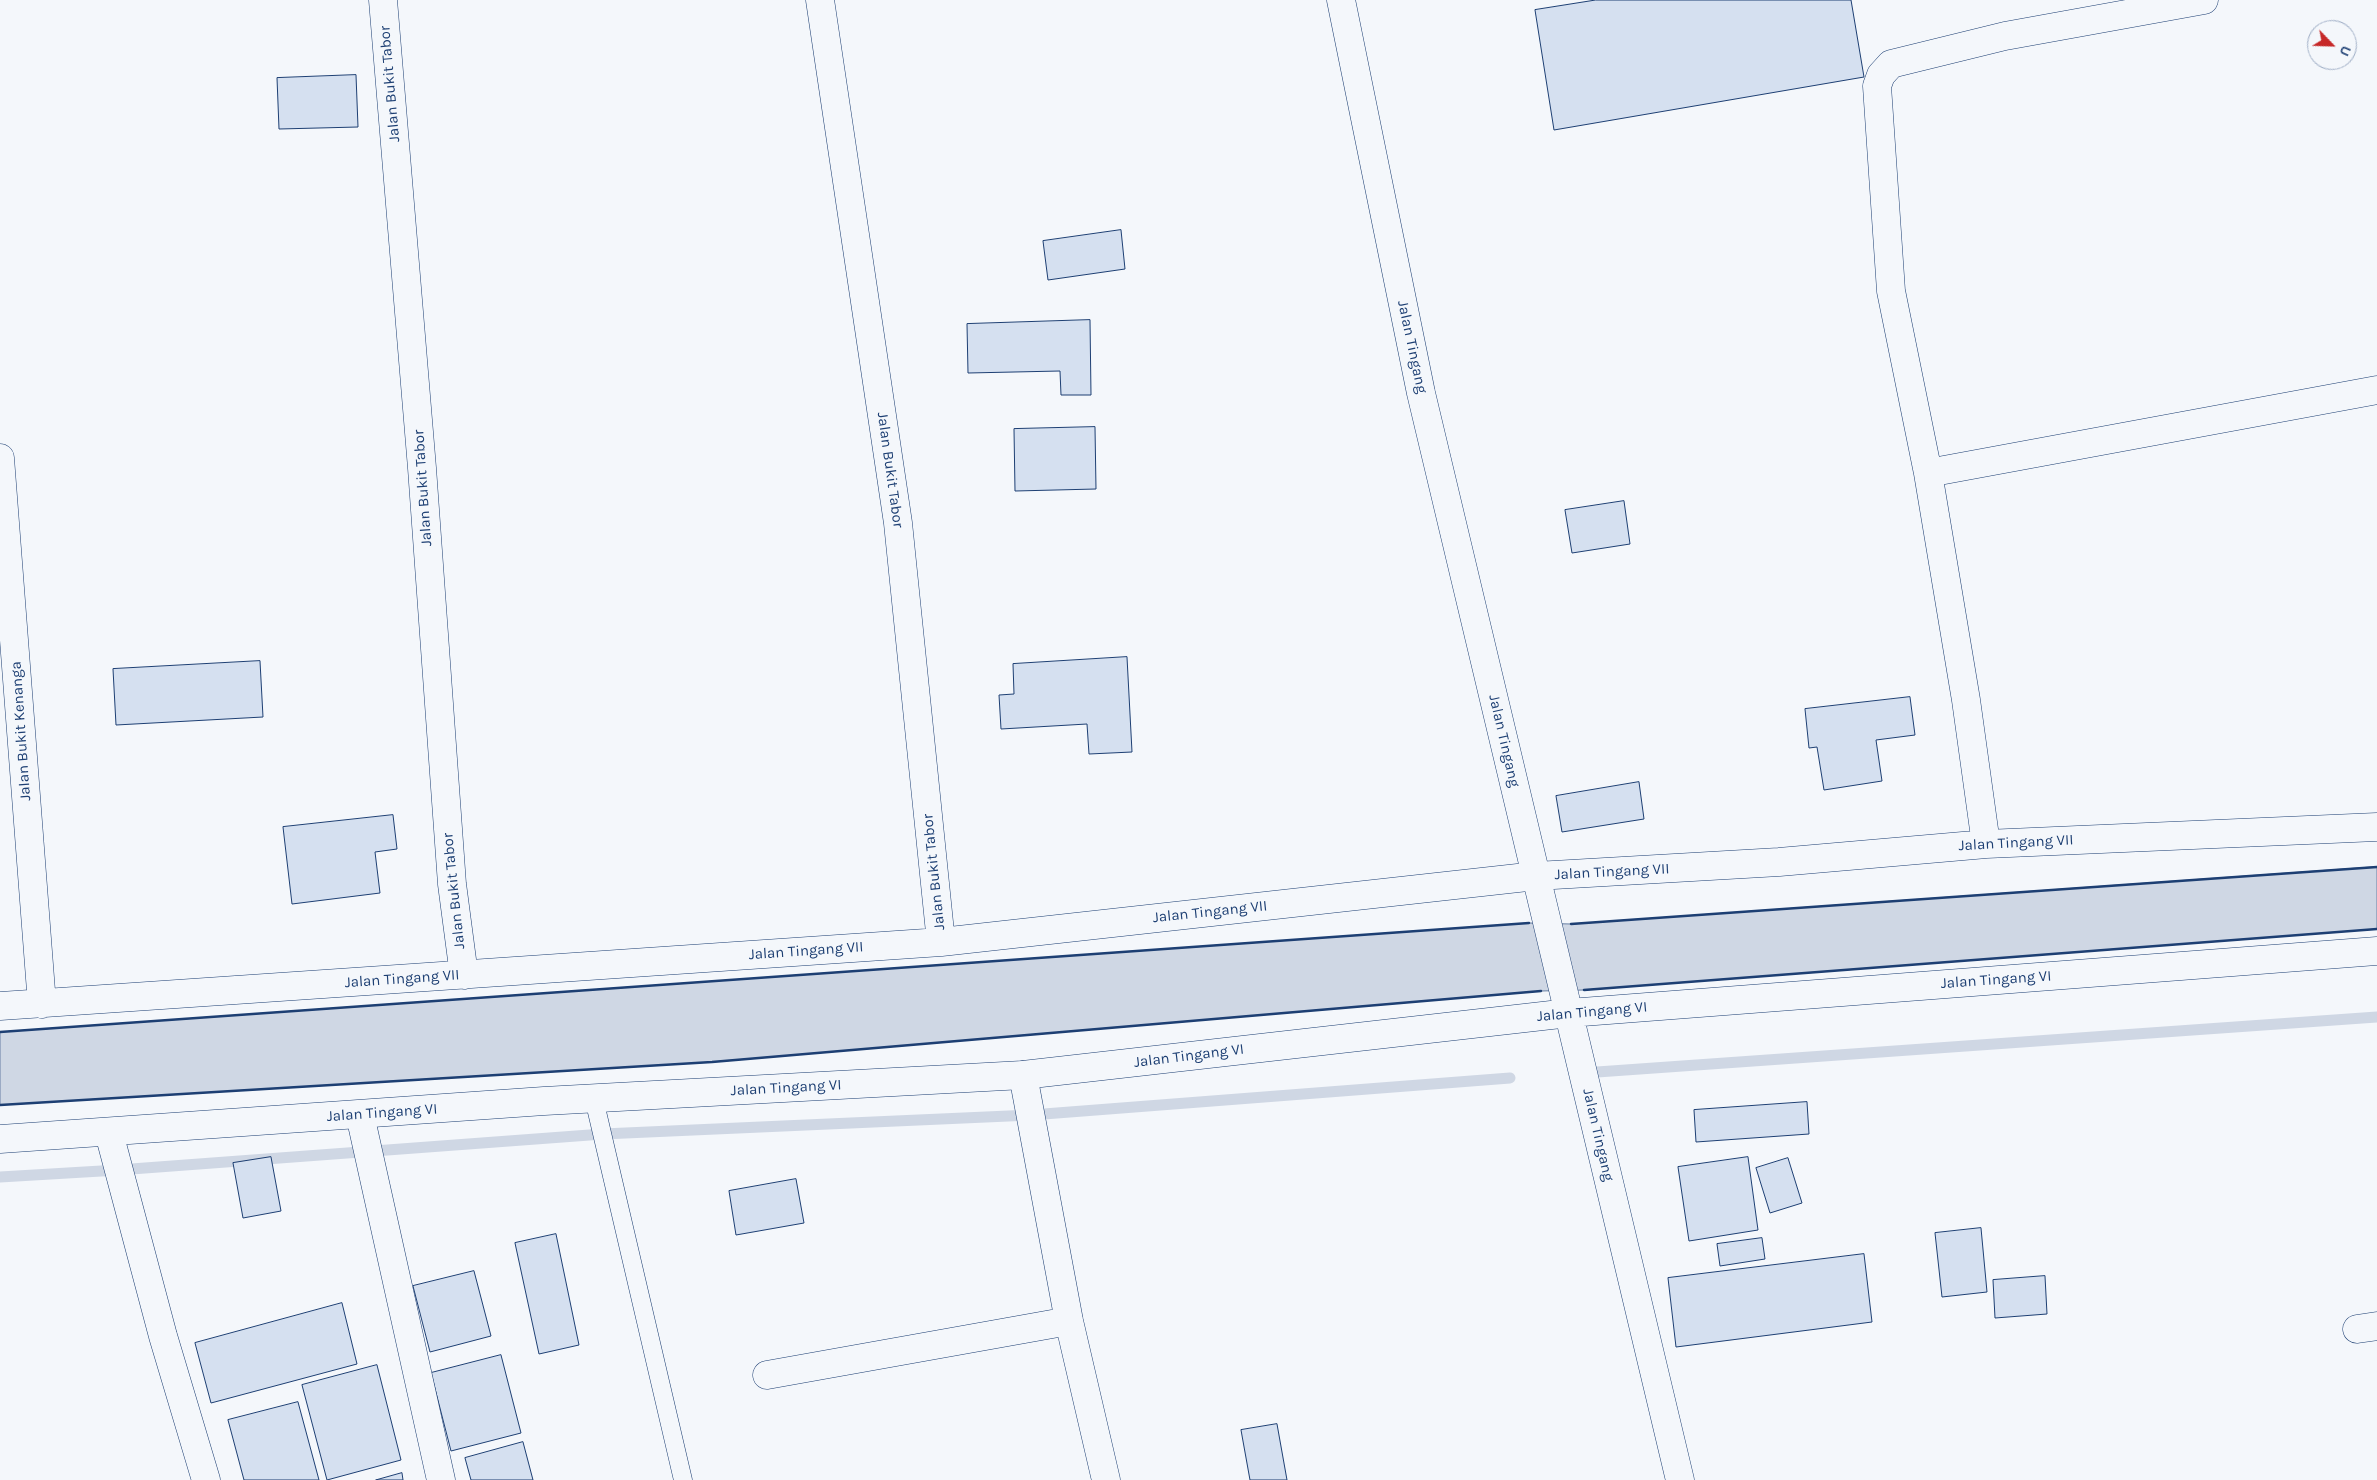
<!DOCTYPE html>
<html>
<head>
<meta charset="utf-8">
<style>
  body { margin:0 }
  #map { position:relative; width:2377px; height:1480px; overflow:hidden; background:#f4f7fb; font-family:Karla,sans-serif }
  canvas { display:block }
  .north { position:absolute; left:2307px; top:20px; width:50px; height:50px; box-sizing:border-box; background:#f4f7fb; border:1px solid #9eadc5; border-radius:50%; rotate:114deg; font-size:14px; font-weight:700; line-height:20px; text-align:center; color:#1d3f73 }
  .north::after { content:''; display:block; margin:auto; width:18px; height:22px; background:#c62828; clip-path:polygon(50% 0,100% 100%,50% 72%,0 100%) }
</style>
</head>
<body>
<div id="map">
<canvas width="2377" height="1480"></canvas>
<div class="north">U</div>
</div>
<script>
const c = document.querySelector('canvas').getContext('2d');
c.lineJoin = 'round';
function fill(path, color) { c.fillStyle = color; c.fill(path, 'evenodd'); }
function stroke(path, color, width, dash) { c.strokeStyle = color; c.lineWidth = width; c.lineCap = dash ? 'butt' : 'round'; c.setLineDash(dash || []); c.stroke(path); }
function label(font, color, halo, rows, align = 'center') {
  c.font = font + ' Karla,sans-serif'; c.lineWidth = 4; c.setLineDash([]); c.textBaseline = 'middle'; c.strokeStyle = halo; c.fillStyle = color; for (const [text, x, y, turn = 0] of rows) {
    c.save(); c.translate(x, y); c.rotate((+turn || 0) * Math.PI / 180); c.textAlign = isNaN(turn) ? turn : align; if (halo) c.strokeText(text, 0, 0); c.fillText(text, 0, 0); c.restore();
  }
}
const water = new Path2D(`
  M2377,867V929L1584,990L1541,991L712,1062L0,1105V1032L1529,923L1571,924Z`);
fill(water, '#cfd7e4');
stroke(water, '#687fa3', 1);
stroke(new Path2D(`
  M1583,1073L2377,1017
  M0,1177L118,1170L603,1134L1031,1115L1510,1078`), '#cfd7e4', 11);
const building = new Path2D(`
  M1596,0H1851L1864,77L1554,130L1535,10Z
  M356,75L358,127L279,129L277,78Z
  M1121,230L1125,269L1048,280L1043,241Z
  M1090,320L1091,395H1061L1060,371L968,373L967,324Z
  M1095,427L1096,489L1015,491L1014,429Z
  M1624,501L1630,544L1572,553L1565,510Z
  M1127,657L1132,752L1089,754L1087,724L1001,729L999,695L1014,694L1013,664Z
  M260,661L263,717L116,725L113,669Z
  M1910,697L1915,735L1876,740L1882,781L1824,790L1817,747L1809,748L1805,709Z
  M1639,782L1644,819L1562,832L1556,796Z
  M393,815L397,849L375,852L380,893L292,904L283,827Z
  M1807,1102L1809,1134L1696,1142L1694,1110Z
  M271,1157L281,1211L243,1218L233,1163Z
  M1748,1157L1758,1230L1689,1241L1678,1167Z
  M1788,1158L1802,1203L1770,1213L1756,1168Z
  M796,1179L804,1223L736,1235L729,1191Z
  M1981,1228L1987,1292L1942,1297L1935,1233Z
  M556,1234L579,1345L539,1354L515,1243Z
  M1762,1238L1765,1259L1720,1266L1717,1244Z
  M1864,1254L1872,1322L1676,1347L1668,1278Z
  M474,1271L491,1336L430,1352L413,1286Z
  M2045,1276L2047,1314L1995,1318L1993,1280Z
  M342,1303L357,1364L211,1403L195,1343Z
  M501,1355L521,1433L451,1451L431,1373Z
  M377,1365L401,1460L327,1480L302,1385Z
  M298,1402L319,1480H244L228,1420Z
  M1277,1424L1287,1480H1250L1241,1430Z
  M523,1442L533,1480H471L465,1458Z
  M402,1473L403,1480H376Z`);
fill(building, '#d5e0f0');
stroke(building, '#1d3f73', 1);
const service = new Path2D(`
  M594,1099L683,1480`);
const minor = new Path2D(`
  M383,0L422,468L452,884L464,975
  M820,0L898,523L941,942
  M0,458L42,1004
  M1928,473L2377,390
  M1986,844L1966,700L1928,473L1891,291L1877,86L1881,75L1891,64L2005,36L2204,0
  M0,1006L941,942L1536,876L1779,862L1986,844L2377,827
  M1023,1075L1069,1321L1106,1480
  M360,1115L441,1480
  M109,1133L163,1336L206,1480
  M2357,1329L2377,1326
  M767,1375L1069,1321`);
const secondary = new Path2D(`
  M1341,0L1421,393L1680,1480
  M0,1139L544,1101L1023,1075L1569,1013L2377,951`);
stroke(service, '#1d3f73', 19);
stroke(minor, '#1d3f73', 29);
stroke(secondary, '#1d3f73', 29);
stroke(service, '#f4f7fb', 18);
stroke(minor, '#f4f7fb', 28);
stroke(secondary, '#f4f7fb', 28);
stroke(new Path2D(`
  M1571,924L2377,867
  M1584,990L2377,929
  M0,1032L1529,923
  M0,1105L712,1062L1541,991`), '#1d3f73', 2.5);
label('15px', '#1d3f73', '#f4f7fb', [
  ["Jalan Bukit Tabor",390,84,-95],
  ["Jalan Tingang",1412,347,78],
  ["Jalan Bukit Tabor",890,470,82],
  ["Jalan Bukit Tabor",423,488,-94],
  ["Jalan Bukit Kenanga",21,731,-94],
  ["Jalan Tingang",1504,741,77],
  ["Jalan Tingang VII",2016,843,-3],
  ["Jalan Bukit Tabor",934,872,-96],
  ["Jalan Tingang VII",1612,872,-3],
  ["Jalan Bukit Tabor",454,891,-96],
  ["Jalan Tingang VII",1210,912,-6],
  ["Jalan Tingang VII",806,951,-4],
  ["Jalan Tingang VII",402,979,-4],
  ["Jalan Tingang VI",1996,980,-4],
  ["Jalan Tingang VI",1592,1012,-5],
  ["Jalan Tingang VI",1189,1056,-7],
  ["Jalan Tingang VI",786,1088,-3],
  ["Jalan Tingang VI",382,1113,-4],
  ["Jalan Tingang",1598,1135,77]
]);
</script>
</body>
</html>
